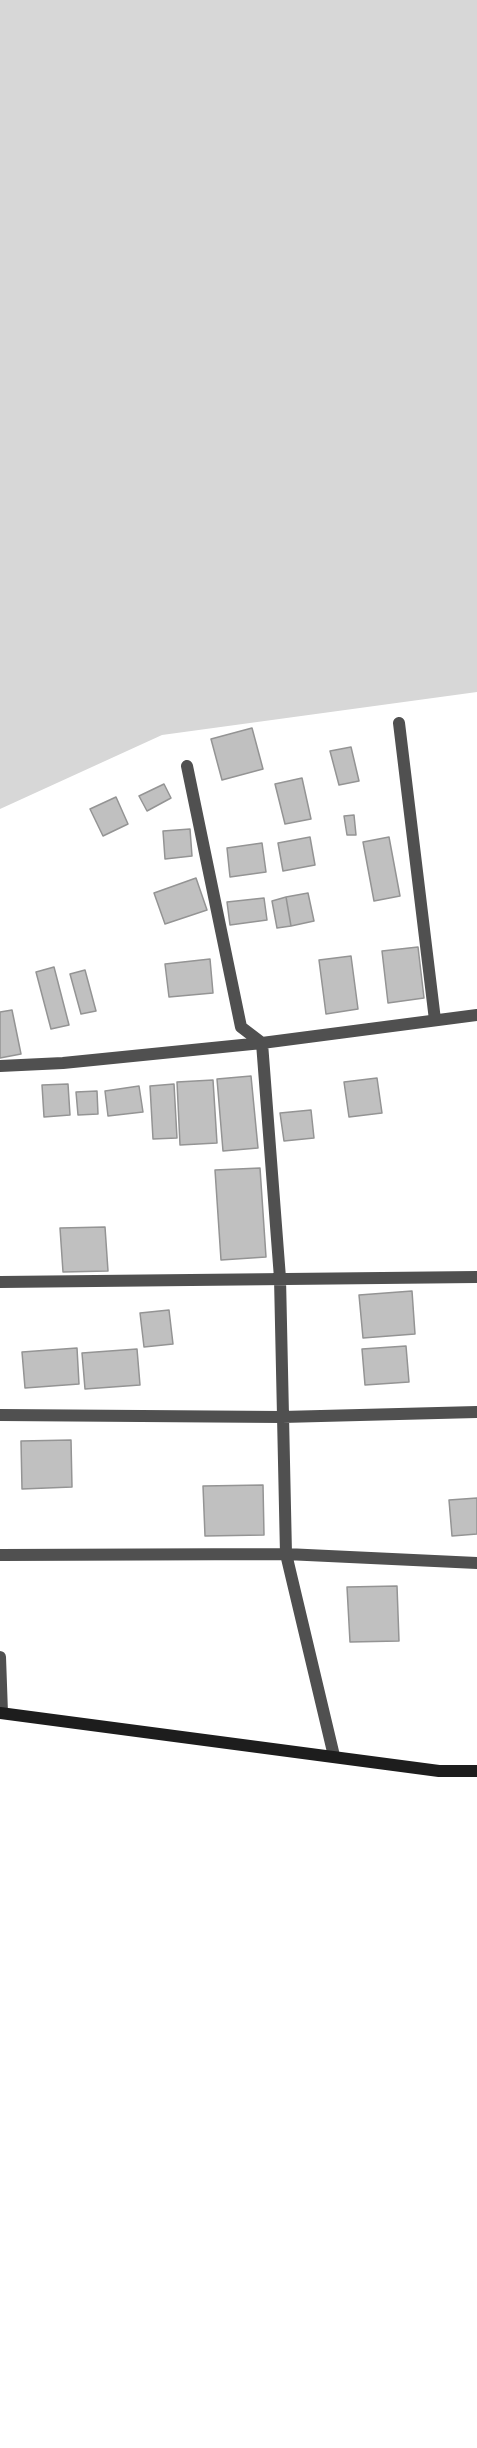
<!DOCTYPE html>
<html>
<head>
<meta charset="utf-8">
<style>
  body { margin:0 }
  canvas { display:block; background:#fff }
</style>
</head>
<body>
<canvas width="477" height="2448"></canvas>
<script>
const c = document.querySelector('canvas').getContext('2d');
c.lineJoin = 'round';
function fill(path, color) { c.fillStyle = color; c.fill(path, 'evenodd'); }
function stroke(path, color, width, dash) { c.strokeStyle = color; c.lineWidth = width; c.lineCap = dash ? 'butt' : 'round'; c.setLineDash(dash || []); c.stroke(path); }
fill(new Path2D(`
  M0,0H477V692L162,735L0,809Z`), '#d7d7d7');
const building = new Path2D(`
  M252,728L263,769L222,780L211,739Z
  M351,747L359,781L339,785L330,751Z
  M302,778L311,819L285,824L275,784Z
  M164,784L171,798L147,811L139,796Z
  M116,797L128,824L103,836L90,809Z
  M354,815L356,835H347L344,816Z
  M190,829L192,856L165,859L163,831Z
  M310,837L315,865L283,871L278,843Z
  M389,837L400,896L374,901L363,842Z
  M262,843L266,872L230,877L227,848Z
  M196,878L207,910L165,924L154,893Z
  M308,893L314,921L291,926L286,897Z
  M286,897L291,926L277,928L272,901Z
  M264,898L267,920L230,925L227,902Z
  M418,947L424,998L388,1003L382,951Z
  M351,956L358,1009L326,1014L319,960Z
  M210,959L213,993L169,997L165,964Z
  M54,967L69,1025L51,1029L36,972Z
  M85,970L96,1011L81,1014L70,974Z
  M12,1010L21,1054L0,1058V1012Z
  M251,1076L258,1148L223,1151L217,1079Z
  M377,1078L382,1113L349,1117L344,1082Z
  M213,1080L217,1143L180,1145L177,1082Z
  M68,1084L70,1115L44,1117L42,1085Z
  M174,1084L177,1138L153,1139L150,1086Z
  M139,1086L143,1112L108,1116L105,1091Z
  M97,1091L98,1114L78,1115L76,1092Z
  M311,1110L314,1138L284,1141L280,1113Z
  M260,1168L266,1257L221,1260L215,1170Z
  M105,1227L108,1271L63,1272L60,1228Z
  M412,1291L415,1334L363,1338L359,1295Z
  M169,1310L173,1344L144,1347L140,1313Z
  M406,1346L409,1382L365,1385L362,1349Z
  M77,1348L79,1384L25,1388L22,1352Z
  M137,1349L140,1385L85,1389L82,1353Z
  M71,1440L72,1487L22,1489L21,1441Z
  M263,1485L264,1535L205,1536L203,1486Z
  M477,1498V1534L452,1536L449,1500Z
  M397,1586L399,1641L350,1642L347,1587Z`);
fill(building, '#c0c0c0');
stroke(building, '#949494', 1.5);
stroke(new Path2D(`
  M399,723L435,1020
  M187,766L241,1027L262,1043L477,1015
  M0,1066L63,1063L262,1043L280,1278L286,1554L334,1756
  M0,1282L477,1277
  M0,1415L282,1417L477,1412
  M0,1555L286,1554L477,1563
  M0,1657L2,1713`), '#505050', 12);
stroke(new Path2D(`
  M0,1713L439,1771H477`), '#1d1d1d', 12);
</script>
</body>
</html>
